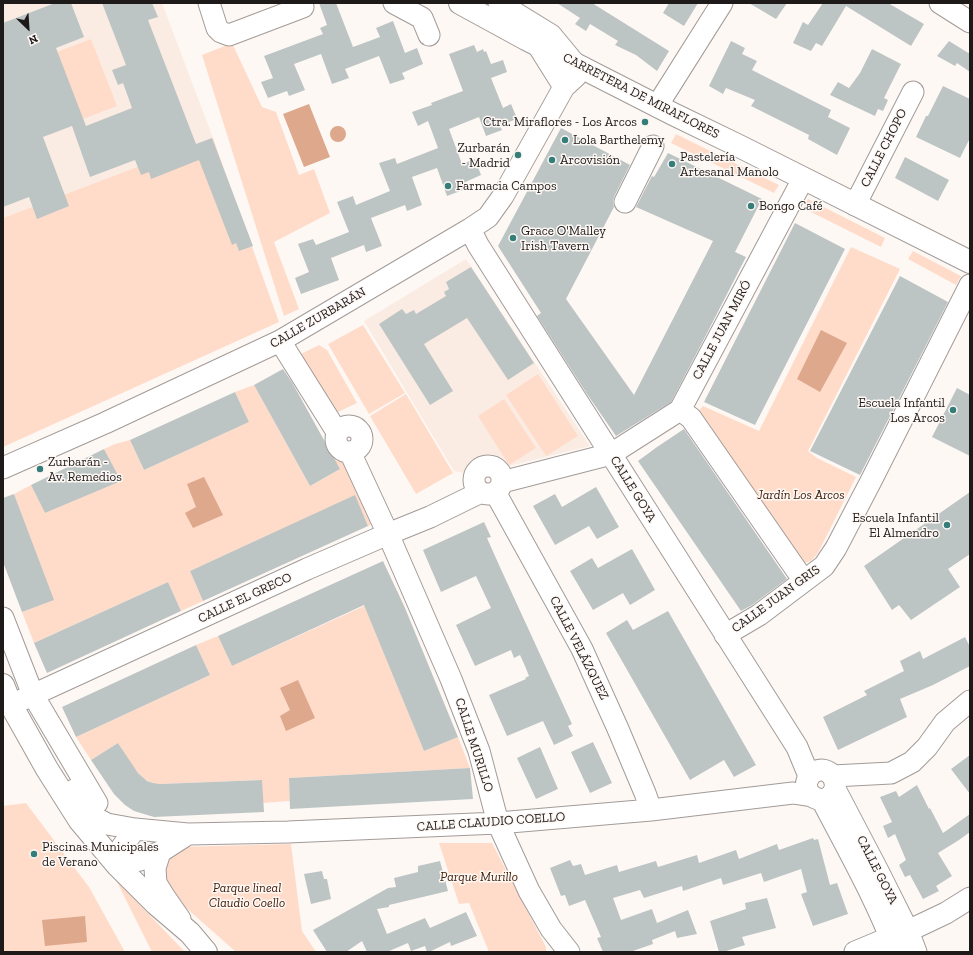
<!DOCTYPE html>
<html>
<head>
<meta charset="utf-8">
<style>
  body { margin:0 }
  #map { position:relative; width:973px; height:955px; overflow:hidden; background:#fef8f5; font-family:"Zilla Slab",serif }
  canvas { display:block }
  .frame { position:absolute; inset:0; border:4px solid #1d1a19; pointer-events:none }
  .north { position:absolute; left:8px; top:8px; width:40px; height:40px; -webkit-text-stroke:3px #fef8f5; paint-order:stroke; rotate:155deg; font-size:11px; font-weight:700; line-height:16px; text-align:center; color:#1d1a19 }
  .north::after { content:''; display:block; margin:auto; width:14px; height:18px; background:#1d1a19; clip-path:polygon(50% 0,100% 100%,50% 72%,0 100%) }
</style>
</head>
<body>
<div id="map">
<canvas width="973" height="955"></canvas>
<div class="frame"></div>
<div class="north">N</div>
</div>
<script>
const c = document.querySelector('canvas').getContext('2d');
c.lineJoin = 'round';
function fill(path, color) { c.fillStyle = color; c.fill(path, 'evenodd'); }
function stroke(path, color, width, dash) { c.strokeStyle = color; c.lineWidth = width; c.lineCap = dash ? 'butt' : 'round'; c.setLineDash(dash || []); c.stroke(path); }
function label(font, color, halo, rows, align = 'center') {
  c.font = font + ' "Zilla Slab",serif'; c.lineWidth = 3; c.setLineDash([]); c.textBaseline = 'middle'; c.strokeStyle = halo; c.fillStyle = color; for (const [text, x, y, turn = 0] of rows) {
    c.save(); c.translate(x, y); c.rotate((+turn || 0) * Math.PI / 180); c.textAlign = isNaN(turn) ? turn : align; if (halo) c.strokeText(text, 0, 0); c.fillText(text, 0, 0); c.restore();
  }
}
fill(new Path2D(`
  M3,3H162L213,138L3,218Z
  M466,259L590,446L509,466L503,458L491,454L476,458L464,473L454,471L364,321Z`), '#fbece3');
fill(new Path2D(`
  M91,39L117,106L83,119L57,52Z
  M232,43L262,107L276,112L299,175L314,169L330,213L274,242L299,309L284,316L202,55Z
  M676,134L779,185L774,193L671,143Z
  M213,138L279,322L3,447V218Z
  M808,199L885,238L881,247L803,208Z
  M851,247L900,269L808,451L817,458L856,477L818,553L811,561L800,565L693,417L703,406L759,431Z
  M913,251L961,276L956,285L908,259Z
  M363,325L405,393L369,414L328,344Z
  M319,345L327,350L357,403L334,414L301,354Z
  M538,374L578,436L546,456L506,395Z
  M254,385L310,486L340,469L332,456L336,454L348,466L376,522L368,526L355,496L190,571L203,601L181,611L168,582L34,643L22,612L53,600L14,494L31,485L45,513L120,481L104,449L115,444L130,440L144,470L249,422L235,392Z
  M406,394L453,473L416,494L370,416Z
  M504,399L536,448L509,465L478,416Z
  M397,591L405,608L372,623L424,751L458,737L470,768L289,778L290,801L263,803L261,780L160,784C156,784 152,783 148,781C136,775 126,754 118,743L91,760L76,737L210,675L196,645L218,636L232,666Z
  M26,803L89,887L125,952H3V806Z
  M439,843H492L546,947V952H489L469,903L459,904Z
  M291,844L302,931L316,952H236L167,891L160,879L166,855L178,847Z
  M116,880L185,952H152Z`), '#ffdcc9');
fill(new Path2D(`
  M309,104L330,157L304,167L283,114Z
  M330 134a8 8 0 1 1 16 0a8 8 0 1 1-16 0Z
  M821,330L847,343L820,392L797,379Z
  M204,477L223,515L193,528L185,513L196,507L187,484Z
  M298,680L315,718L286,731L280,716L290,710L280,688Z
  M85,916L87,942L45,946L42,920Z`), '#dda88c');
fill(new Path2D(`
  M55,3H71L84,37L56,48L86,126L132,108L123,83L118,85L112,70L126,65L102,3H152L158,17L148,20L196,144L212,138L253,246L239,251L236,243L232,245L199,160L151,179L149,172L141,175L135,160L90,177L72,126L43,137L69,206L37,219L29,197L3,207V23Z
  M319,3H336L353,47L380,37L376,28L393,21L405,53L417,48L423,64L402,73L405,79L390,84L379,56L345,69L349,78L332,84L321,54L294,64L305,90L289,96L287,91L268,98L261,82L273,78L264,56L323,34L320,28L327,25Z
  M557,3H592L669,51L657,71L636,55L615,45L618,41L590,24L586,31L575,24L580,18Z
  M669,3H698L684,26L663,13Z
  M749,3H787L776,19Z
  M823,3H888L924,24L911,46L846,6L822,46L816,43L811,51L793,43L803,22L808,25Z
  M731,41L745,48L742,54L757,61L752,70L831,110L828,117L850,128L837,155L808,139L809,135L751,106L755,100L726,88L723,94L709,86Z
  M949,41L970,54V72L957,63L955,66L937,56Z
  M474,45L477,52L483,49L484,52L486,51L491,64L503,60L507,72L491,78L503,108L511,104L516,116L515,117L516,119L500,126L502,130L486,136L479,117L449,129L462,164L475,159L481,175L461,184L463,190L447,196L437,168L412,177L422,205L407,211L405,205L371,218L382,246L366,252L364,245L331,258L339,280L301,294L295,278L309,272L298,244L313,239L316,245L349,232L337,202L353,196L356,205L390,191L379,163L395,158L397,164L438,148L428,121L418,126L412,112L432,105L431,103L463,91L449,54Z
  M872,49L901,64L884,98L888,100L883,111L878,109L875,116L830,95L838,82L849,88L860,73Z
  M943,86L970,99V138L960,158L916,137L926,116H928Z
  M561,128L630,165L614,197L613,202L614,207L566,299L634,395L713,241L636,207L652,176L654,177L668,153L762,199L735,252L746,257L704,339L671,402L616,436L587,394L537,316L541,313L498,246Z
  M905,157L949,180L938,201L895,178Z
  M795,223L845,249L755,425L704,402Z
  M471,267L534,363L508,380L467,318L424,344L453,391L430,405L379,324L402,309L406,314L414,310L416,314L446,296L444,292L449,289L446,282Z
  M900,276L948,302L860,475L810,451Z
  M283,369L293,384L340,469L310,486L254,385Z
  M957,388L970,395V456L932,437Z
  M235,392L249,422L144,470L130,440Z
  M684,429L787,579L752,605L741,611L638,461L657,447Z
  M104,449L121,481L45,513L31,485Z
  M596,487L619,527L597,539L589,526L555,545L533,506L555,494L562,507Z
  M970,492V554L948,569L960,587L911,620L899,605L892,610L864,566Z
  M14,494L54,600L22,612L3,562V498Z
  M355,495L368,526L203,601L190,571Z
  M484,522L491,537L487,538L499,565L572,724L568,726L573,736L554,745L543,721L507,736L489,695L526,679L525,678L529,676L525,666L520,655L514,658L511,650L475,666L456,625L491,608L476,576L441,592L423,550Z
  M632,549L655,590L630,605L623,593L593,610L570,571L592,558L598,568Z
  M383,561L405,608L458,737L424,751L364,605L232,666L218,636Z
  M168,582L181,611L47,673L34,643Z
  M668,611L756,765L734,777L724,760L690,780L606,633L627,620L633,630Z
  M965,637L970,647V666L933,685L900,699L907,717L838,750L823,717L867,695L864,691L904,671L900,661L920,651L923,659Z
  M196,645L210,675L76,737L62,707Z
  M593,742L612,783L590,793L571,752Z
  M118,743L138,773L147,781L153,783L160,784L262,780L264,812L154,817L134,811L125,805L114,794L91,760Z
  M540,747L558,789L536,799L517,758Z
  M970,755V794L951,769Z
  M470,768L473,799L290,809L289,778Z
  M917,785L929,809L930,808L943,833L970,814V832L959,840L938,853L952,876L936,886L939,891L923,899L910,875L905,877L899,865L906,860L895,834L888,838L883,826L892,822L880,797L896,791L899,797Z
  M813,838L814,840L818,839L830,885L837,883L848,914L813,926L801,894L807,892L801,869L764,882L761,873L723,885L721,878L683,891L682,886L644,898L640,890L613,898L621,920L652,909L657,923L688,910L697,934L677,938L675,931L652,940L653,944L630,952H603L597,938L601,937L585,900L569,906L565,895L561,896L550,868L570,860L573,866L581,864L585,875L617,865L619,872L656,861L658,867L697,855L699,863L736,850L739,859L777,844L779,850Z
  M440,861L448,891L389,905V907L377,909L387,934L425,918L430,928L466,912L477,936L451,946L450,942L429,952H427L425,946L411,951L408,943L387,952H367L362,941L346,952H327L313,930L388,888L396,887L394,878L418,872V866Z
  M322,871L324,879H327L331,899L311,904L304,874Z
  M767,898L776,928L742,937L745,945L723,952H719L710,921L746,909L745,903Z`), '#bcc5c4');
const minor = new Path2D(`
  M209,3L217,28L221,32L229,35L303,7
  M394,3L422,18L429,35
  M499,3L551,35L575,64
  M940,3L970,22
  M537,44L564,87
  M657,106L722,3
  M625,202L653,146
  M855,205L913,92
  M470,229L478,245L797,747L809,776
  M280,341L337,432
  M680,410L691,418L804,581
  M336 439a13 13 0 1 1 26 0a13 13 0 1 1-26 0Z
  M350,452L388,534L451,679L479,751L498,823L529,891L551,929L569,952
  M474 480a14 14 0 1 1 28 0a14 14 0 1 1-28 0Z
  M3,468L105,423L280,341L470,229L488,217L503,196L564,87L576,76L582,67
  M502,482L611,454L680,410L803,179
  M495,492L582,649L618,729L645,793L651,810
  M3,618L33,695L97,803
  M725,635L759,615L824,566L836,548L871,481L970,285
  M11,705L307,569L388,534L430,517L481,492
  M833,776L891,773L912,762L927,747L945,722L970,701
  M835,789C826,811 798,794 809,777C811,774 813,772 816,771C828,767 837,777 835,789L878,871L908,931L916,952
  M74,790L88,814L107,824L135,829L188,834L288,832L498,823L651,810L793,793L812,796
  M822,800C848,850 876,899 896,952
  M135,829L122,847L117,865L140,860L160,852L188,834
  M160,852L155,868L156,883L164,896L180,919
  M908,931L946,913L970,898
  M855,952L891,937`);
const major = new Path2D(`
  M460,3L526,39L673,114L739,146L970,262
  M3,685L11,705L47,769L80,821L117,865L156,904L190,933L206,952`);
stroke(minor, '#a29b98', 23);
stroke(major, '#a29b98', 24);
stroke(minor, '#fff', 21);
stroke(major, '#fff', 22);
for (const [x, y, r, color] of [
  [645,122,4,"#357d79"],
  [565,140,4,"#357d79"],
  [518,155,4,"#357d79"],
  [552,160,4,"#357d79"],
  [672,164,4,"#357d79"],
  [448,186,4,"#357d79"],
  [751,206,4,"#357d79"],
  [513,238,4,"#357d79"],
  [953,410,4,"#357d79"],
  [40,469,4,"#357d79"],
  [947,525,4,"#357d79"],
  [34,854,4,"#357d79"]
]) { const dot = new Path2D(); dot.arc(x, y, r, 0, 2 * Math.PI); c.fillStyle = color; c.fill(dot); stroke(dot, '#fef8f5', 1.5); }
label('13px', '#1d1a19', '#fef8f5', [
  ["CARRETERA DE MIRAFLORES",641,96,27],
  ["CALLE CHOPO",884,148,-63],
  ["CALLE ZURBARÁN",318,318,-30],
  ["CALLE JUAN MIRÓ",722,330,-62],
  ["CALLE GOYA",633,489,58],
  ["CALLE EL GRECO",245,598,-25],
  ["CALLE JUAN GRIS",776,599,-36],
  ["CALLE VELÁZQUEZ",579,648,63],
  ["CALLE MURILLO",474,745,72],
  ["CALLE CLAUDIO COELLO",491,822,-4],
  ["CALLE GOYA",877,870,63]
]);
label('13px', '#1d1a19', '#fef8f5', [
  ["Ctra. Miraflores - Los Arcos",637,122,"right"],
  ["Lola Barthelemy",573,140],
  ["Zurbarán",510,148,"right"],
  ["- Madrid",510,163,"right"],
  ["Pastelería",680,157],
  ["Artesanal Manolo",680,172],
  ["Arcovisión",560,160],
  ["Farmacia Campos",456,186],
  ["Bongo Café",759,206],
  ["Grace O'Malley",521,231],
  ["Irish Tavern",521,246],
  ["Escuela Infantil",945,403,"right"],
  ["Los Arcos",945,418,"right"],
  ["Zurbarán -",48,462],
  ["Av. Remedios",48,477],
  ["Escuela Infantil",939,518,"right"],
  ["El Almendro",939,533,"right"],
  ["Piscinas Municipales",42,847],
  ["de Verano",42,862]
], 'left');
label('italic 13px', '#44210c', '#fef8f5', [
  ["Jardín Los Arcos",801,495],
  ["Parque Murillo",479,877],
  ["Parque lineal",247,888],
  ["Claudio Coello",247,903]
]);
</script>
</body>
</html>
